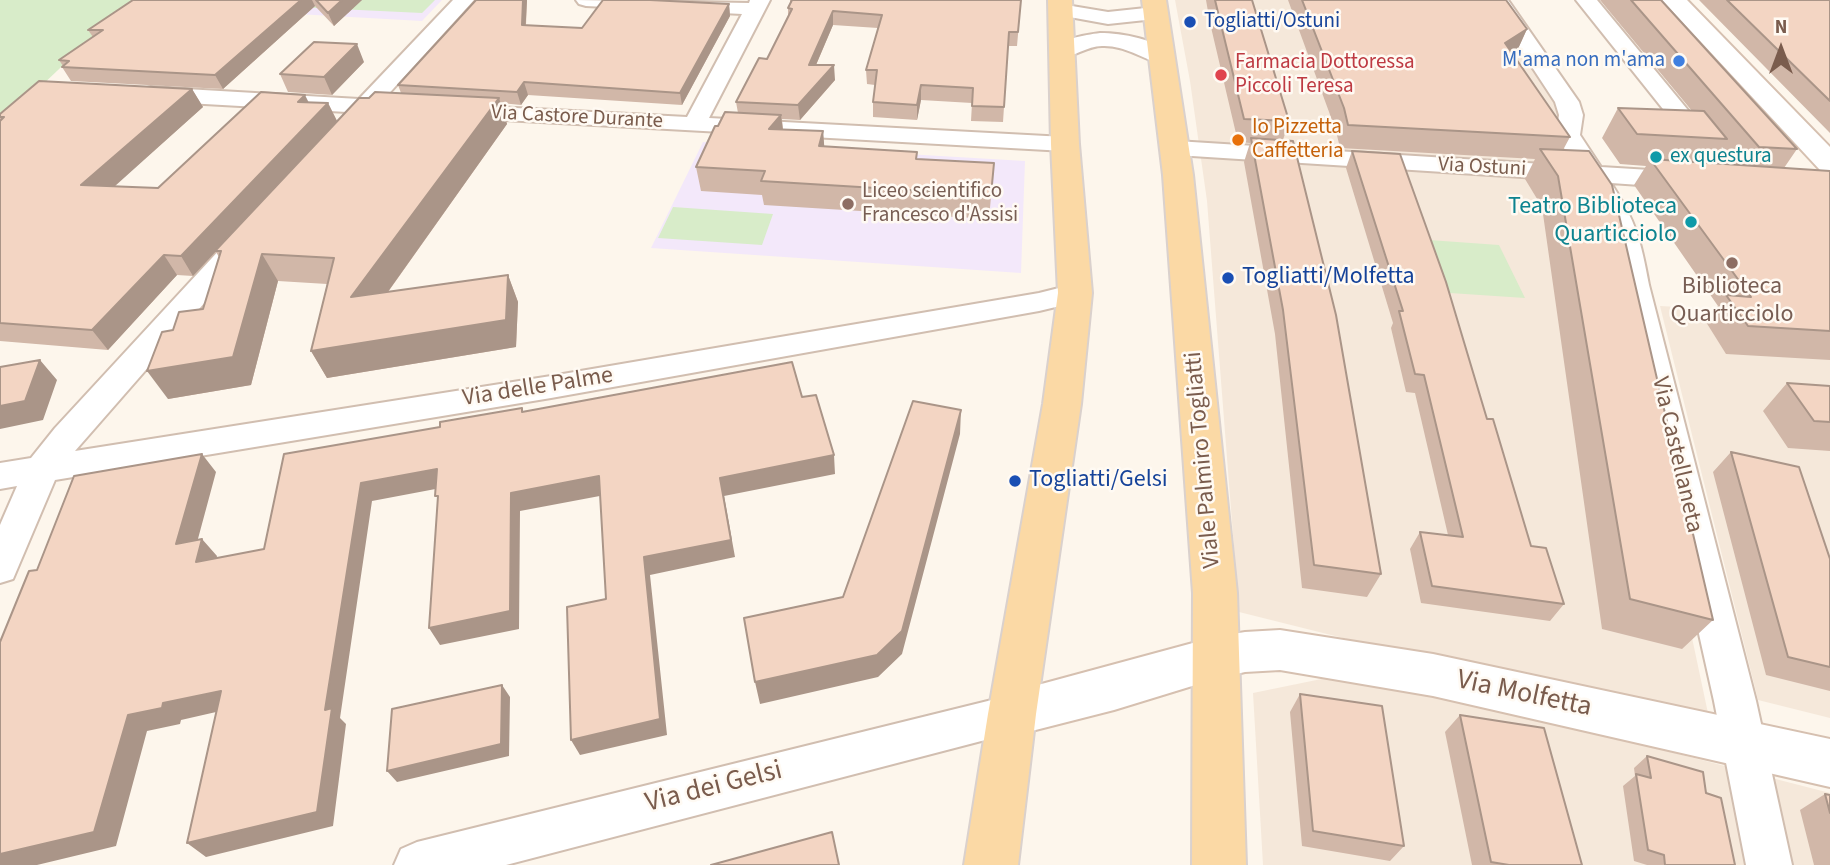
<!DOCTYPE html>
<html>
<head>
<meta charset="utf-8">
<style>
  body { margin:0 }
  #map { position:relative; width:1830px; height:865px; overflow:hidden; background:#fdf6ec; font-family:"Source Sans 3",sans-serif }
  canvas { display:block }
  .north { position:absolute; left:1746px; top:14px; width:70px; height:70px; -webkit-text-stroke:5px #fffaf3; paint-order:stroke; rotate:0deg; font-size:19px; font-weight:700; line-height:28px; text-align:center; color:#7a5c4d }
  .north::after { content:''; display:block; margin:auto; width:24px; height:32px; background:#7a5c4d; clip-path:polygon(50% 0,100% 100%,50% 72%,0 100%) }
</style>
</head>
<body>
<div id="map">
<canvas width="1830" height="865"></canvas>
<div class="north">N</div>
</div>
<script>
const c = document.querySelector('canvas').getContext('2d');
c.lineJoin = 'round';
function fill(path, color) { c.fillStyle = color; c.fill(path, 'evenodd'); }
function stroke(path, color, width, dash) { c.strokeStyle = color; c.lineWidth = width; c.lineCap = dash ? 'butt' : 'round'; c.setLineDash(dash || []); c.stroke(path); }
function label(font, color, halo, rows, align = 'center') {
  c.font = font + ' "Source Sans 3",sans-serif'; c.lineWidth = 5; c.setLineDash([]); c.textBaseline = 'middle'; c.strokeStyle = halo; c.fillStyle = color; for (const [text, x, y, turn = 0] of rows) {
    c.save(); c.translate(x, y); c.rotate((+turn || 0) * Math.PI / 180); c.textAlign = isNaN(turn) ? turn : align; if (halo) c.strokeText(text, 0, 0); c.fillText(text, 0, 0); c.restore();
  }
}
fill(new Path2D(`
  M1175,0H1488L1557,102L1562,118L1555,134L1600,203L1709,718L1435,661L1239,612L1207,201L1190,81Z
  M1660,306L1830,315V718L1758,700Z
  M1336,676L1414,686L1830,793V865H1263L1253,693Z`), '#f5e8da');
fill(new Path2D(`
  M143,0H442L422,21L136,5Z
  M703,142L1025,161L1021,273L651,248Z`), '#f3e8fa');
fill(new Path2D(`
  M0,0H143L96,34L0,125Z
  M305,0H435L422,13L296,7Z
  M673,207L773,214L762,245L658,238Z
  M1429,240L1499,245L1525,298L1450,293Z`), '#d8ecc9');
const street = new Path2D(`
  M453,0H474L383,100L405,103L409,108L405,113H371C364,122 359,124 348,121L344,116L347,112L151,101L143,99L140,94L143,89L151,87L359,99Z
  M576,0L749,3L750,0H770L709,118L1065,137L1074,139L1077,144L1074,149L1065,151L450,117L446,112L450,107L458,105L687,117L742,14L586,6L579,4Z
  M1488,0H1508L1579,102L1583,115L1580,135L1601,167L1683,172L1692,175L1696,180L1692,185L1683,188L1611,183C1636,221 1641,241 1649,285L1756,701L1792,865H1746L1714,701L1621,285C1613,238 1610,222 1585,181L1176,155L1167,153L1164,148L1167,143L1176,141L1575,166L1556,135L1559,115L1555,102Z
  M1576,0H1597L1744,178L1748,183L1744,188L1735,191L1726,188Z
  M1060,4L1108,12L1155,7L1162,9L1165,13L1162,17L1155,19L1108,24L1053,14L1050,10L1053,6Z
  M1100,33C1121,33 1159,39 1172,57L1169,62L1161,64C1141,58 1124,45 1102,46C1085,46 1070,61 1053,57L1050,52C1060,39 1084,35 1100,33Z
  M245,231L255,233L259,239L255,245L75,451L551,376L1039,293L1075,284L1085,286L1089,293L1085,300L1039,311L551,398L55,480L13,579L0,583V525L17,486L0,489V463L31,458L55,428L235,233Z
  M1012,695L1027,700L1033,714L1027,728L1012,733L506,865H394L401,849L417,842Z`);
const secondary = new Path2D(`
  M1662,0H1687L1830,147V173L1820,170Z
  M1280,630L1433,654L1830,739V787L1433,696L1280,670L1245,672L1215,679L1114,710L1012,736L995,730L988,714L995,698L1012,692L1215,637L1245,632Z`);
const primary = new Path2D(`
  M1048,0H1072L1079,144L1092,293L1081,404L1036,714L1018,865H964L988,714L1043,404L1058,293L1051,144Z
  M1142,0H1166L1193,175L1237,593L1246,865H1192L1193,593L1163,175Z`);
stroke(street, '#d1beb0', 4);
stroke(secondary, '#d6c0b0', 4);
stroke(primary, '#dad1cd', 4);
fill(street, '#fff');
fill(secondary, '#fff');
fill(primary, '#fbd9a5');
fill(new Path2D(`
  M133,0H362L334,26L315,6L223,89L71,81L62,67L63,66L59,60L93,37L88,30Z
  M527,0L526,25L582,28L729,4L730,16L682,105L528,95L521,105L501,103L507,124L388,292L508,275L518,302L516,347L327,378L311,351L327,284L278,281L251,385L168,399L173,330L203,309L219,257L216,252L193,276L177,275L108,350L0,341V114L192,89L203,107L114,186L158,188L309,102L328,103L337,121L369,98L401,93L398,85Z
  M790,0H1021L1017,46H1008L1003,122L971,121L972,103L921,100L917,120L873,117V102L875,85L867,84L866,70L878,28L833,25L816,65L835,80L800,120L782,119L783,129L823,131L824,146L917,159L994,163L989,219L764,205L762,195L701,191L696,167L718,126L738,113L736,102L767,59L788,16V8L790,3Z
  M1206,0H1252L1289,121L1283,140L1381,574L1367,597L1302,588L1275,334L1244,162L1250,143L1238,142L1210,23Z
  M1288,0H1506L1527,29L1517,51L1513,54L1570,137L1563,150L1713,620L1682,649L1602,629L1542,207L1525,179L1535,159L1340,148L1336,131Z
  M1600,0H1661L1797,149L1784,168L1830,171V360L1726,354L1706,322L1718,306L1634,185L1646,166L1620,164L1602,138L1618,108L1692,111ZM1722,147L1737,165L1711,163Z
  M1699,0H1830V133Z
  M364,62L332,95L288,92L280,74Z
  M1352,151L1487,419L1531,546L1564,604L1550,621L1421,603L1410,549L1420,532L1448,535L1415,393L1406,392L1391,328L1393,323L1346,168Z
  M1787,383L1830,386V451L1788,448L1763,411Z
  M1731,452L1830,559V691L1766,675L1713,472Z
  M1300,694L1404,846L1390,861L1302,846L1290,712Z
  M1460,715L1582,865H1472L1445,732Z
  M1647,756L1706,793L1735,865H1647L1634,861L1623,786L1635,776L1634,768Z
  M1825,794L1830,795V865H1814L1800,810Z`), '#d1b7a8');
fill(new Path2D(`
  M301,0H312L315,6L223,89L215,75Z
  M342,0H362L334,26L328,13Z
  M523,0H527L525,37L522,25Z
  M729,4L730,16L682,105L680,93Z
  M833,11V25L810,79L809,65Z
  M1527,29L1517,51L1496,65L1505,43Z
  M357,44L364,62L332,95L324,77Z
  M834,65L835,80L800,120L798,105Z
  M524,82L528,95L521,105L517,92Z
  M921,85V100L917,120V105Z
  M192,89L203,107L95,204L81,185Z
  M305,95L314,113L298,102Z
  M499,98L507,124L365,324L351,297Z
  M328,103L337,121L193,276L181,256Z
  M781,115L784,139L769,129Z
  M823,131L825,155L819,146Z
  M262,254L278,281L251,385L168,399L147,371Z
  M164,255L177,275L108,350L92,330Z
  M508,275L518,302L516,347L327,378L311,351Z
  M40,360L57,380L43,420L0,429V406Z
  M961,410L960,434L902,654L878,677L760,704L755,682L877,655Z
  M202,454L216,472L192,561L176,544Z
  M834,455L835,474L724,496L735,557L650,575L667,735L580,755L571,740L644,557L720,478Z
  M437,469L446,487L372,501L340,718L346,724L333,826L206,857L187,843L325,710L361,483Z
  M599,476L605,495L520,511L519,629L440,645L429,628L511,493Z
  M202,539L217,556L212,580L196,562Z
  M502,685L510,697L509,756L397,782L387,771Z
  M221,691L238,707L181,720L180,724L147,731L116,846L37,865H0V854L128,715L163,703Z`), '#aa9588');
const building = new Path2D(`
  M133,0H301L215,75L62,67L69,61L59,60L103,30H88Z
  M316,0H342L328,13Z
  M476,0H523L522,25L582,28L603,0H650L729,4L680,93L524,82L517,92L398,85Z
  M792,0H1021L1018,32H1009L1004,107L972,106L973,88L921,85L917,105L873,102L877,70H866L882,15L833,11L809,65H834L798,105L736,102L759,58L767,59L792,9L788,8Z
  M1215,0H1252L1289,121L1244,119Z
  M1302,0H1506L1527,29L1505,43L1570,137L1348,125L1344,108Z
  M1631,0H1661L1797,149L1759,147Z
  M1727,0H1830V101Z
  M314,42L357,44L324,77L280,74Z
  M39,81L192,89L81,185L158,188L261,92L305,95L298,102L328,103L181,256L164,255L92,330L0,323V121L4,117H0V114Z
  M375,92L499,98L351,297L508,275L506,320L311,351L334,258L262,254L233,357L147,371L162,332L173,330L179,312L203,309L221,251H215L359,98H369Z
  M1618,108L1704,111L1727,139L1637,134Z
  M725,112L781,115L769,129L823,131L819,146L917,152L916,159L994,163L991,195L761,181L765,171L696,167L715,126H718Z
  M1251,138L1293,141L1336,315L1381,574L1314,565L1283,310Z
  M1540,149L1589,151L1612,185L1713,620L1630,599L1558,176Z
  M1352,151L1400,154L1446,282L1487,419H1493L1531,546L1546,548L1564,604L1432,586L1420,532L1463,537L1424,375L1415,374L1399,311H1403Z
  M1650,159L1830,171V331L1748,326L1726,295L1751,297Z
  M40,360L25,401L0,406V367Z
  M792,362L802,397L816,395L834,455L720,478L731,540L644,557L660,719L571,740L567,607L606,599L599,476L511,493L510,611L429,628L438,496H435L437,469L361,483L325,710L332,708L317,812L187,843L221,691L163,703L162,708L128,715L94,832L0,854V642L29,571L37,570L74,476L202,454L176,544L202,539L196,562L264,549L284,454L440,427V422L522,408V412Z
  M1787,383L1830,386V422L1814,421Z
  M913,401L961,410L902,631L877,655L755,682L744,618L843,597Z
  M1731,452L1799,467L1830,559V667L1788,657Z
  M502,685L501,744L387,771L392,709Z
  M1300,694L1382,706L1404,846L1313,831Z
  M1460,715L1544,728L1582,865H1509L1491,862Z
  M1647,756L1703,772L1706,793L1721,798L1735,865H1665L1664,855L1648,850L1636,774L1651,778Z
  M1825,794L1830,795V813Z
  M832,832L839,865H711Z`);
fill(building, '#f3d5c3');
stroke(building, '#aa9588', 2);
for (const [x, y, r, color] of [
  [1190,22,7,"#1a4fb4"],
  [1679,61,7,"#3f7fe0"],
  [1221,75,7,"#e0444e"],
  [1238,140,7,"#e8710a"],
  [1656,157,7,"#0f9aa8"],
  [848,204,7,"#8d6e63"],
  [1691,222,7,"#0f9aa8"],
  [1732,263,7,"#8d6e63"],
  [1228,278,7,"#1a4fb4"],
  [1015,481,7,"#1a4fb4"]
]) { const dot = new Path2D(); dot.arc(x, y, r, 0, 2 * Math.PI); c.fillStyle = color; c.fill(dot); stroke(dot, '#fffaf3', 2.5); }
label('21px', '#164399', '#fffaf3', [
  ["Togliatti/Ostuni",1204,22]
], 'left');
label('21px', '#366cbe', '#fffaf3', [
  ["M'ama non m'ama",1665,61]
], 'right');
label('21px', '#be3a42', '#fffaf3', [
  ["Farmacia Dottoressa",1235,63],
  ["Piccoli Teresa",1235,87]
], 'left');
label('21px', '#7a5c4d', '#fffaf3', [
  ["Via Castore Durante",577,118,3],
  ["Via Ostuni",1482,168,3]
]);
label('21px', '#c56008', '#fffaf3', [
  ["Io Pizzetta",1252,128],
  ["Caffetteria",1252,152]
], 'left');
label('21px', '#0d838f', '#fffaf3', [
  ["ex questura",1670,157]
], 'left');
label('21px', '#785e54', '#fffaf3', [
  ["Liceo scientifico",862,192],
  ["Francesco d'Assisi",862,216]
], 'left');
label('24px', '#0d838f', '#fffaf3', [
  ["Teatro Biblioteca",1677,208],
  ["Quarticciolo",1677,236]
], 'right');
label('24px', '#164399', '#fffaf3', [
  ["Togliatti/Molfetta",1242,278],
  ["Togliatti/Gelsi",1029,481]
], 'left');
label('24px', '#785e54', '#fffaf3', [
  ["Biblioteca",1732,288],
  ["Quarticciolo",1732,316]
]);
label('24px', '#7a5c4d', '#fffaf3', [
  ["Via delle Palme",538,388,-9],
  ["Via Castellaneta",1676,455,77],
  ["Viale Palmiro Togliatti",1204,460,-95]
]);
label('28px', '#7a5c4d', '#fffaf3', [
  ["Via Molfetta",1524,695,12],
  ["Via dei Gelsi",714,788,-14]
]);
</script>
</body>
</html>
